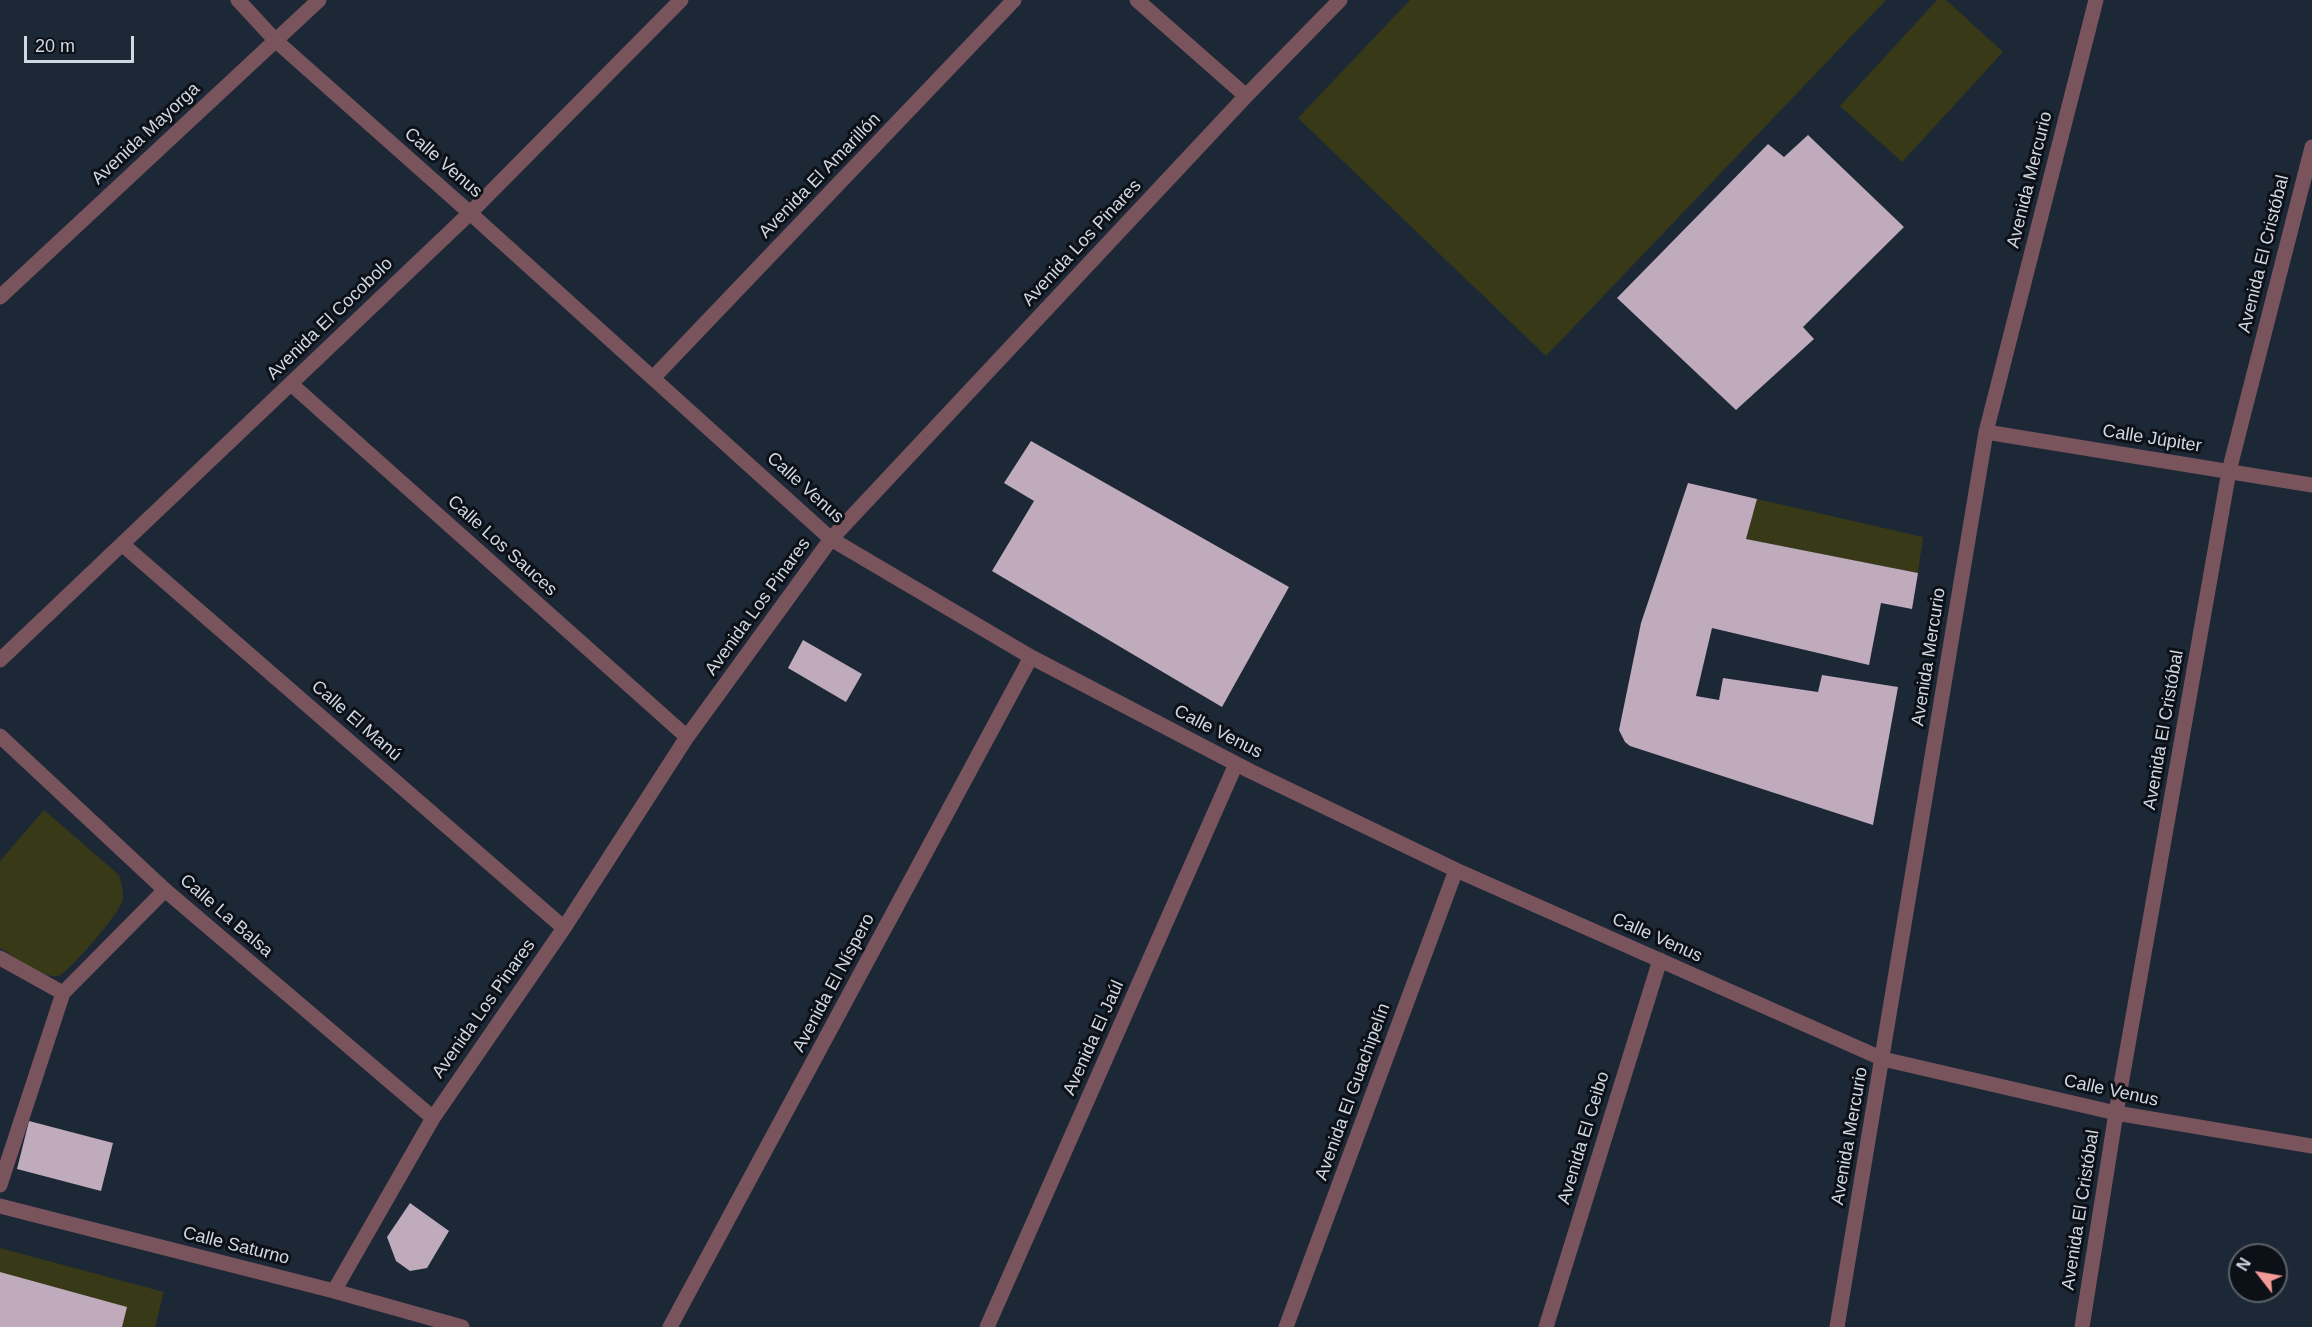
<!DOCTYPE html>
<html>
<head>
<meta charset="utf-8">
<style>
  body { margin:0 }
  #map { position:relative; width:2312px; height:1327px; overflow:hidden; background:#1d2837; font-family:Helvetica,sans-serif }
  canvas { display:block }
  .north { position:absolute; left:2228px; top:1243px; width:60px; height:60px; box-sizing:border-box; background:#0c1117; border:2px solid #5b6169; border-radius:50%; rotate:301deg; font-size:16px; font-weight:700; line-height:24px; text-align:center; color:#d1d8e3 }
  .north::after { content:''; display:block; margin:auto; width:21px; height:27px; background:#f59b97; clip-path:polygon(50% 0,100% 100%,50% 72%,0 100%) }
  .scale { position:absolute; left:24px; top:36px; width:110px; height:27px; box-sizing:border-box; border:3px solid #d1d8e3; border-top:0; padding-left:8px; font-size:18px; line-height:21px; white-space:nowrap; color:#d1d8e3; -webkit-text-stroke:4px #0c1117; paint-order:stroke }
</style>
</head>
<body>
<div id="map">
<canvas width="2312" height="1327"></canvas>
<div class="north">N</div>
<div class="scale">20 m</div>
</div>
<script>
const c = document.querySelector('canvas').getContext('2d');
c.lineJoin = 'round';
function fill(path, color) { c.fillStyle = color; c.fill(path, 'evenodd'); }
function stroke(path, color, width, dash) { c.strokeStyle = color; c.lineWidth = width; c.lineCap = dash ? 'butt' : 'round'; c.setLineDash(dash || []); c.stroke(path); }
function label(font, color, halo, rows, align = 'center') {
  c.font = font + ' Helvetica,sans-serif'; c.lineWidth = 6; c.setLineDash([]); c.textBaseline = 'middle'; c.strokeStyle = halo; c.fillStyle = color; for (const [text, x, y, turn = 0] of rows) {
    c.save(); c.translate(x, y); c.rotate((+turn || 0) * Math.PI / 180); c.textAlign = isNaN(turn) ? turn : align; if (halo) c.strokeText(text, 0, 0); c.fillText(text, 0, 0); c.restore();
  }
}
fill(new Path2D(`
  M1410,0H1886L1546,356L1298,118Z
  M1937,0H1946L2003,52L1902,162L1840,106Z
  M1757,499L1923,537L1918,573L1746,539Z
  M44,810L119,875C121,883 125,893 122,902C119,913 68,974 58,976C42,979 14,956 0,948V861Z
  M0,1248L164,1292L155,1327H0Z`), '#373917');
fill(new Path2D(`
  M1808,135L1904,227L1803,327L1814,339L1736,410L1617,298L1768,144L1784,157Z
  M1031,441L1289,587L1222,707L992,571L1034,501L1004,483Z
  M1688,483L1757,499L1746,539L1918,573L1912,609L1881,603L1869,665L1712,628L1696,696L1719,700L1723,678L1818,692L1822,675L1898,687L1873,825L1630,746L1625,742L1619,730L1641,623Z
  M803,640L862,674L846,702L788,668Z
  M29,1121L113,1143L101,1191L17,1169Z
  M410,1203L449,1231L427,1268L410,1271L396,1261L387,1237Z
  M0,1272L127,1307L122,1327H0Z`), '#bfabbc');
stroke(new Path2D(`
  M238,0L275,40L470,213L831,539L1031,657L1250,771L1456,870L1883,1059L2116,1113L2312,1146
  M1137,0L1246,96
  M0,297L319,0
  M653,378L1014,0
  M291,384L687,737
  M1986,432L2312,485
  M122,544L564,928
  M0,660L470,213L681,0
  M0,736L165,890L433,1118
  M0,958L63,993
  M0,1185L63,993L165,890
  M0,1206L334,1291L462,1327
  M334,1291L433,1118L564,928L687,737L831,539L1246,96L1340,0
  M670,1327L1031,657
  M987,1327L1236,764
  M1286,1327L1456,870
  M1546,1327L1660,960
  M1837,1327L1986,432L2096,0
  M2082,1327L2116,1113L2229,471L2312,147`), '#79545d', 15);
label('18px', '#d1d8e3', '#0c1117', [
  ["Avenida Mayorga",146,134,-43],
  ["Calle Venus",443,163,41],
  ["Avenida El Amarillón",820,176,-46],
  ["Avenida Mercurio",2030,180,-76],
  ["Avenida Los Pinares",1082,243,-47],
  ["Avenida El Cristóbal",2264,254,-76],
  ["Avenida El Cocobolo",330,319,-44],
  ["Calle Júpiter",2152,439,9],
  ["Calle Venus",805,488,42],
  ["Calle Los Sauces",502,546,42],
  ["Avenida Los Pinares",758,607,-54],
  ["Avenida Mercurio",1929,657,-81],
  ["Calle El Manú",356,721,41],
  ["Avenida El Cristóbal",2164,730,-80],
  ["Calle Venus",1218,732,27],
  ["Calle La Balsa",226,916,41],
  ["Calle Venus",1657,938,24],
  ["Avenida El Níspero",834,983,-62],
  ["Avenida Los Pinares",484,1009,-55],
  ["Avenida El Jaúl",1094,1038,-66],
  ["Calle Venus",2111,1091,12],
  ["Avenida El Guachipelín",1353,1092,-70],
  ["Avenida Mercurio",1850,1136,-80],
  ["Avenida El Ceibo",1584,1138,-73],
  ["Avenida El Cristóbal",2081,1210,-81],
  ["Calle Saturno",236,1246,14]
]);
</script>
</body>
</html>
